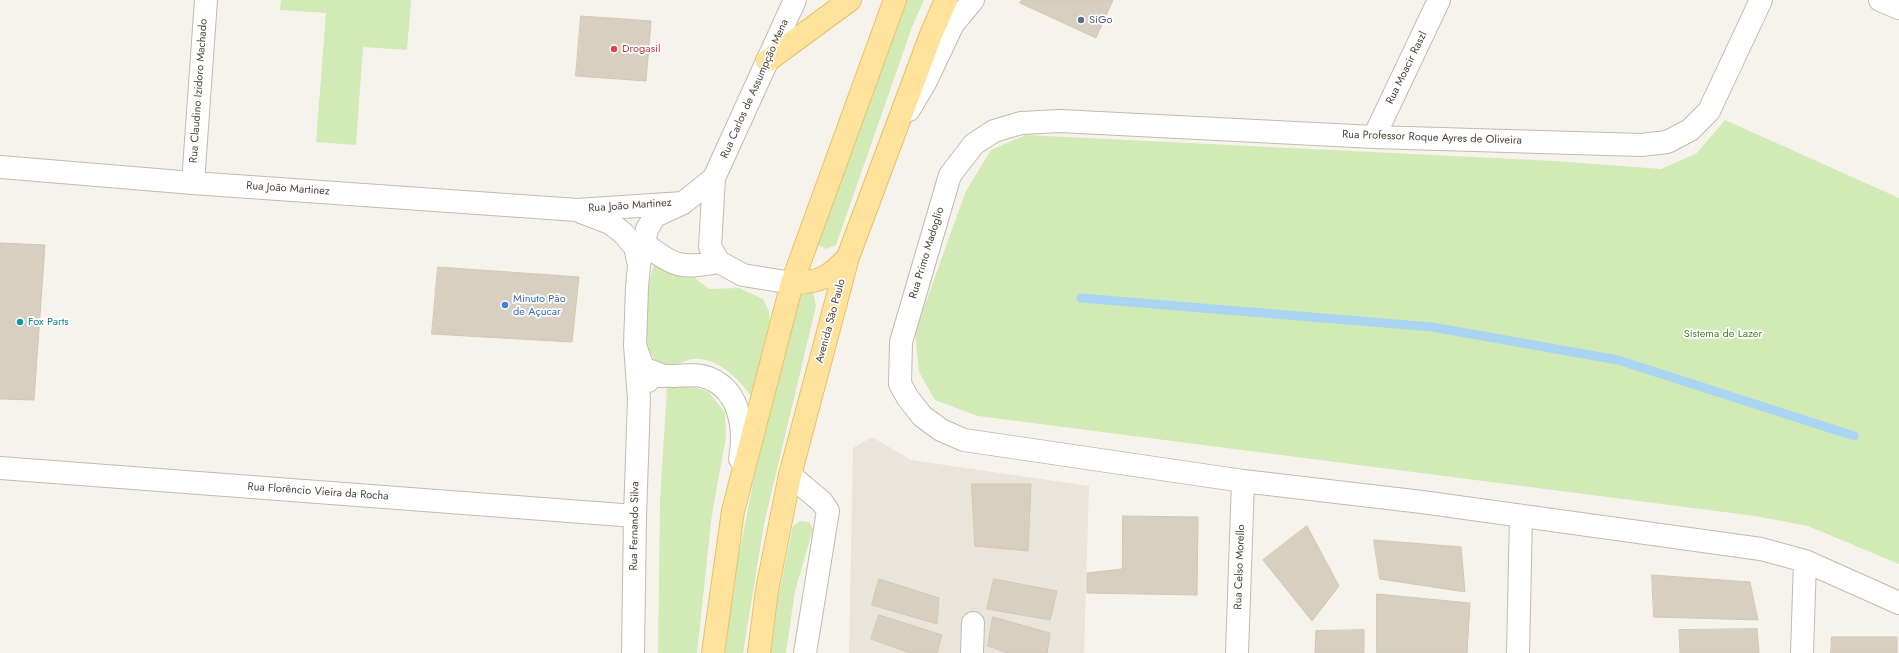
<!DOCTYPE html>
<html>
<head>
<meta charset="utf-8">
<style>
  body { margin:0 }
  canvas { display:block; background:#f6f3ec }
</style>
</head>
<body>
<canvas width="1899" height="653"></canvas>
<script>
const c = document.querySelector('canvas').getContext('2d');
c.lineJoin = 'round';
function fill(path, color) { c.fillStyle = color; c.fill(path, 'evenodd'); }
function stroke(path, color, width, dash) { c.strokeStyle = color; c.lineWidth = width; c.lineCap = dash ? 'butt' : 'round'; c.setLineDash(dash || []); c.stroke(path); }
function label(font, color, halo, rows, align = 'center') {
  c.font = font + ' Jost,sans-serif'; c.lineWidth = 3.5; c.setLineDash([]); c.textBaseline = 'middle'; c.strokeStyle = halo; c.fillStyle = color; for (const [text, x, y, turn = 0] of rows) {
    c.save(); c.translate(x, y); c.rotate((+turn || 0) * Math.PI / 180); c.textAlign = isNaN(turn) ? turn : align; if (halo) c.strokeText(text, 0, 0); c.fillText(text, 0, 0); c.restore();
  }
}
fill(new Path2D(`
  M872,437L911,460L1089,486L1084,653H849L853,448Z`), '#eae5da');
fill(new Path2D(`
  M281,0H411L407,50L363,47L356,145L316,142L326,13L280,10Z
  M904,0H924L912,27L836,245L826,249L817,244Z
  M1725,120L1899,198V564L1808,526L1755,516L978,416L935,400L919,372L915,332L966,191L991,150L1026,135L1555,161L1661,169L1697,153Z
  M656,260L686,271L709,289L739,288L763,299L769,311L770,327L763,358L751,396C738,378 716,356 692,359C687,360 682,363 677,364C671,365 664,364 658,364C636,339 645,289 656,260Z
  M802,290L813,292L816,306L764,524L743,653H725L736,569L754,478L793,312Z
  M684,384L709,392L725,413L726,437L712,514L697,653H658L660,501L667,387Z
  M800,521L809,522L813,529L795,591L786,653H770L778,597L793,526Z`), '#d2eab5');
stroke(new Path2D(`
  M1081,298L1432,327L1618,360L1854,436`), '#a9d4f2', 9);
const building = new Path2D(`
  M1022,0H1113L1096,38L1020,3Z
  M581,16L651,21L646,81L576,76Z
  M0,243L45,245L34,400L0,399Z
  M438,267L579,277L572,342L432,334Z
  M972,484H1031L1028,551L975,546Z
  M1123,516L1198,517L1197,595L1087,593V573L1122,569Z
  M1307,526L1339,586L1312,621L1263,560Z
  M1374,540L1461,547L1465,592L1380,579Z
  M1652,575L1750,582L1758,620L1654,617Z
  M879,579L939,598L937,624L872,605Z
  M994,579L1057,591L1050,620L987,609Z
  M1377,594L1470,603L1467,653H1377Z
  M879,615L942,635L937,653H910L871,639Z
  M993,617L1050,633L1047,653H1008L988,646Z
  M1757,629L1759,653H1680L1679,630Z
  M1364,630V653H1315L1316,631Z
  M1832,637H1897V653H1831Z`);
fill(building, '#d8cfc1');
stroke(building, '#d3c7b4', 1);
const minor = new Path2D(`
  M1761,0L1709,111L1690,130L1667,142L1641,145L1374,137L1060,121L1021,123L994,131L974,144L950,175L901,342L900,384L908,398L922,416L941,430L964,440L1243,481L1422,502L1761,549L1805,561L1899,603
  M1880,0L1899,8
  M909,110L925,83L953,24L973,0
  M1374,137L1439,0
  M0,167L193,183L577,210L683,203
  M193,183L206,0
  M581,212L610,223L623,233L635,247L639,265
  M645,244C675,267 681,269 719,262
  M792,283L743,275L719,262L710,247L714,178L795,0
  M661,375L643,368L635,345L637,287L639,265L647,229L655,216L683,203L714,178
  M648,381C653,374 666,376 674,376C682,376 693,374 702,376C739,385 746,427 740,459
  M0,468L635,516
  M790,475L822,502L828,511L805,653
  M633,653L635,516L639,400L635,345
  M972,653L973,623
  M1237,653L1243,481
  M1518,653L1521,516
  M1802,653L1805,561`);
const major = new Path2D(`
  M767,61L850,0
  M792,283C819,283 830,277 848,257
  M713,653L733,511L792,283L895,0
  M759,653L767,590L790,475L848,257L932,32L946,0`);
stroke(minor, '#c2bbae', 24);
stroke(major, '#e6c16a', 24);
stroke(minor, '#fff', 22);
stroke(major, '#ffe39c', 22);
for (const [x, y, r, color] of [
  [1081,20,4,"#5c6f8a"],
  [614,49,4,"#e0444e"],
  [505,305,4,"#3f7fe0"],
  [20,322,4,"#0f9aa8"]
]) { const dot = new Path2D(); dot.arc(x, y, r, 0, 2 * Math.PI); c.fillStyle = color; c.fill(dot); stroke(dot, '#fff', 1.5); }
label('11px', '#4e5e75', '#fff', [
  ["SiGo",1089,20]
], 'left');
label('11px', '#be3a42', '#fff', [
  ["Drogasil",622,49]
], 'left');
label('11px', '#4b4439', '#fff', [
  ["Rua Moacir Raszl",1407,68,-64],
  ["Rua Carlos de Assumpção Mena",755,89,-66],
  ["Rua Claudino Izidoro Machado",199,91,-86],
  ["Rua Professor Roque Ayres de Oliveira",1432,138,2],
  ["Rua João Martinez",288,189,4],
  ["Rua João Martinez",630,206,-4],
  ["Rua Primo Madoglio",927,253,-73],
  ["Avenida São Paulo",831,321,-75],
  ["Rua Florêncio Vieira da Rocha",318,492,4],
  ["Rua Fernando Silva",635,526,-89],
  ["Rua Celso Morello",1240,567,-88]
]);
label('11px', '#366cbe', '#fff', [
  ["Minuto Pão",513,299],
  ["de Açucar",513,312]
], 'left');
label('11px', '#0d838f', '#fff', [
  ["Fox Parts",28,322]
], 'left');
label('11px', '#4a7f2a', '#fff', [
  ["Sistema de Lazer",1723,334]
]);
</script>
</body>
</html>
